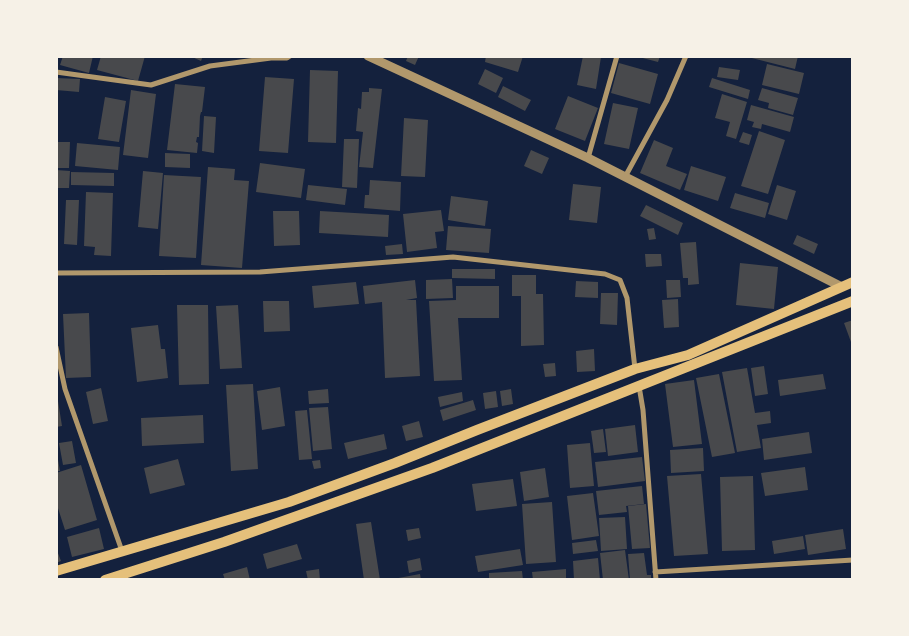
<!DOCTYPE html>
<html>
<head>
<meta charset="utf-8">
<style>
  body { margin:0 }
  #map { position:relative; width:909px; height:636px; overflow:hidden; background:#14213d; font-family:"Public Sans",sans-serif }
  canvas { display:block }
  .frame { position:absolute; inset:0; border:58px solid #f6f1e7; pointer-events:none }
</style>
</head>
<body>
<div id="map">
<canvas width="909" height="636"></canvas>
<div class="frame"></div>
</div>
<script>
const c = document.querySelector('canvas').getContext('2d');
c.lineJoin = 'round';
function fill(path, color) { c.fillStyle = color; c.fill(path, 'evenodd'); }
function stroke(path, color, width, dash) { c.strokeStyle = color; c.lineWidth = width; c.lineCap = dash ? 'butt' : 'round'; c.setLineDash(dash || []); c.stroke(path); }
fill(new Path2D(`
  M63,56H93L89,73L60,65Z
  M101,56H145L138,81L97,70Z
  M190,56H203L201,61Z
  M408,56H419L415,65L406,61Z
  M486,56H523L518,72L485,62Z
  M583,56L601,57L596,89L577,85Z
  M635,56H660L658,62Z
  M744,56H798L795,69Z
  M619,63L658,74L650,104L611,93Z
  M767,64L804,73L799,94L762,85Z
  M719,67L740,70L738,80L717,77Z
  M485,69L503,78L496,93L478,84Z
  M310,70L338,71L336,143L308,142Z
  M265,77L294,79L288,153L259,151Z
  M56,78L80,79L79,92L56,90Z
  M712,78L750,90L748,99L709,87Z
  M175,84L205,87L202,112H201L200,116L199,137H197L196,142L198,143L197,153L167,150Z
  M503,86L531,100L525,111L498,97Z
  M369,88L382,89L373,168L359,167L363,132L356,131L358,108L361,109L362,92H369Z
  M762,88L798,98L793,115L768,108L769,103L758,100Z
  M131,90L156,94L148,158L123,155Z
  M722,94L747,102L736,139L726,136L730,122L715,118Z
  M568,96L598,108L585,141L555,129Z
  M105,97L126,101L119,142L98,139Z
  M613,103L638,108L629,149L604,144Z
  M751,105L794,117L790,132L762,124L761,129L752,127L754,122L747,120Z
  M204,116L216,117L214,153L202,151Z
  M404,118L428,120L425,177L401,176Z
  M759,131L785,140L768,194L741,186Z
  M743,132L752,135L749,145L739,142Z
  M344,139H359L357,188L342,187Z
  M654,140L673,148L666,166L687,174L680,190L640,173Z
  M56,142H70L69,168H56Z
  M77,143L120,147L118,170L75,166Z
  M531,150L549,158L542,174L524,166Z
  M165,153L190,154V168L165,167Z
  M260,163L305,169L301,198L256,192Z
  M691,166L726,177L718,201L684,190Z
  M208,167L235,169L234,180L249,181L242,268L201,265Z
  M56,170L70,171L69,188H56Z
  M143,171L163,173L158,229L138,227Z
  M71,172L114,173V186L71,185Z
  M164,175L201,177L196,258L159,256Z
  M370,180L401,182L400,211L364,208L365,195H369Z
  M573,184L601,187L597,223L569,220Z
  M308,185L347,189L345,205L306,200Z
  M777,185L796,191L787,220L768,214Z
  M86,192L113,193L111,256L94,255L95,247L84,246Z
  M735,193L769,203L765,218L730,208Z
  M451,196L488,201L485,226L448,220Z
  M66,200H79L77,245L64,244Z
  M646,205L683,223L678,235L640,216Z
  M441,210L444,231L435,232L437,248L407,252L403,214Z
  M273,211H299L300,245L274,246Z
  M320,211L389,215L388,237L319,233Z
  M448,226L491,229L489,253L446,250Z
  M654,228L656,239L649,240L647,229Z
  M797,235L818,244L814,254L793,244Z
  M696,242L699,284L688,285V278H683L680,243Z
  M402,244L403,254L386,255L385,246Z
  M645,254H661L662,266L646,267Z
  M740,263L778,267L774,309L736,305Z
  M452,269H495V279L452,278Z
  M512,275H536V294H543L544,345L521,346V296H512Z
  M452,279L453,298L426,299V280Z
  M415,280L417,298L406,300H416L420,376L385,378L382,302L365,304L363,286Z
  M666,280H680L681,297L667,298Z
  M576,281L598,282V298L575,297Z
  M356,282L359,304L314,308L312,286Z
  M456,286H499V318H458L462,380L434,381L429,301L456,300Z
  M601,293H618L617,325L600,324Z
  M678,299L679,327L664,328L662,300Z
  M263,301H289L290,331L264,332Z
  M177,305H208L209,384L179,385Z
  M238,305L242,368L220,369L216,306Z
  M89,313L91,377L66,378L63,314Z
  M853,320V341L851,342L844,323Z
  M158,325L161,349H165L168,378L137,382L131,328Z
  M594,349L595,371L577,372L576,351Z
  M555,363L556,376L545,377L543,364Z
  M764,366L768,394L755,396L751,368Z
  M747,368L755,413L770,411L771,423L757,425L761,448L737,452L722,372Z
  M719,374L735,453L712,457L696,378Z
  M823,374L826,389L780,396L778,380Z
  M694,380L702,444L673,447L665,384Z
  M253,384L258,469L231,471L226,385Z
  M280,387L285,426L262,430L257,391Z
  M101,388L108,421L93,424L86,392Z
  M328,389L329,403L309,404L308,391Z
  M511,389L513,404L502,406L500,391Z
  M496,391L498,407L485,409L483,393Z
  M462,392L463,401L440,407L438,397Z
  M473,400L476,410L443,421L440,410Z
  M56,401H58L62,426L56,427Z
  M328,407L332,449L313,451L309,408Z
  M307,410L312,459L299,460L295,411Z
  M203,415L204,443L142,446L141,418Z
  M419,421L423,437L406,441L402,426Z
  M635,425L638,452L608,456L605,429Z
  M603,429L606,452L594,453L591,431Z
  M809,432L812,453L764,460L762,439Z
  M384,434L387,449L348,459L344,443Z
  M72,441L76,463L63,465L59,443Z
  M590,443L594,486L570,488L567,445Z
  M703,448L704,471L671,473L670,450Z
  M57,454L60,471H56V455Z
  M642,457L645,481L598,487L595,462Z
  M178,459L185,485L150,494L144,468Z
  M320,460L321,468L314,469L312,461Z
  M81,465L97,520L65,530L56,502V473Z
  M805,467L808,490L765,496L761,473Z
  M545,468L549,497L524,501L520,472Z
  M701,474L708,554L674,556L667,476Z
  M753,476L755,550L722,551L720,477Z
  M513,479L517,506L476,511L472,484Z
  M642,486L644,504L626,506L627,512L599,515L596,491Z
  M593,493L599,536L572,540L567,496Z
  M552,502L556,562L526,564L522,504Z
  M646,504L650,548L632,549L628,506Z
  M625,517L627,549L601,551L599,518Z
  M371,522L380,580H364L356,524Z
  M99,528L104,549L72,557L67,537Z
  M419,528L421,538L408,541L406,530Z
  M843,529L846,549L808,555L805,535Z
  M803,536L805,549L774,554L772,541Z
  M596,540L598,551L573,554L572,543Z
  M297,544L302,559L267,569L263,554Z
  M56,548L61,561L56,563Z
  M520,549L523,565L478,572L475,556Z
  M625,550L629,580H603L600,553Z
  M644,553L647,575H651V580H630L628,554Z
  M420,558L422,570L409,573L407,561Z
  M598,558L600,580H574L573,561Z
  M247,567L250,580H225L223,574Z
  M319,569L320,580H308L306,571Z
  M566,569V580H533L532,572Z
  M522,571L523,580H489V573Z
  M420,574L421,580H393V579Z`), '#48494c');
stroke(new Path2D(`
  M56,72L151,85L210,66L271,58H287L290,56
  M588,158L617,56
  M625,177L667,100L686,56
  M56,273L260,272L453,257L605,274L620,280L627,298L635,369
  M56,347L65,389L122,551
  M639,386L643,410L656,580
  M655,572L853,560`), '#b1986c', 5);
stroke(new Path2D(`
  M368,56L588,158L840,286`), '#b1986c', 9);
stroke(new Path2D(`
  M56,571L289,502L395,463L477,430L635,369L688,355L853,282
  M105,580L224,542L432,468L853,301`), '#e5c07b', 10);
</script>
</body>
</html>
